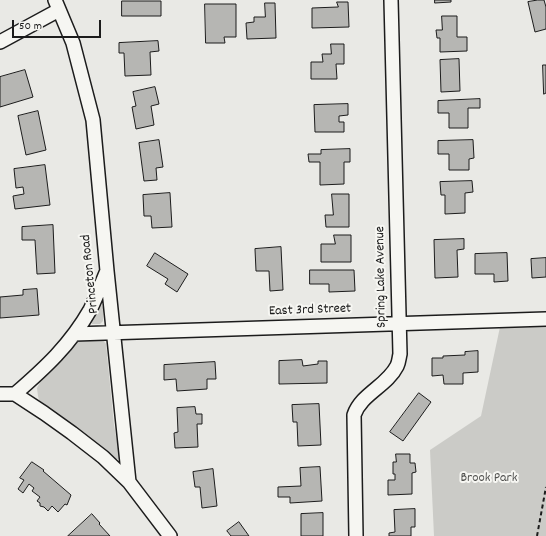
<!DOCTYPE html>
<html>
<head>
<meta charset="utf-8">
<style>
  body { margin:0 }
  #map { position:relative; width:546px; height:536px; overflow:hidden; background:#e9e9e5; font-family:Dekko,sans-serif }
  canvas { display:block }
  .scale { position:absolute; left:12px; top:20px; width:89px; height:18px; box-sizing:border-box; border:2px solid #1c1c1c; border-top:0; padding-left:5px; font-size:12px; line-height:14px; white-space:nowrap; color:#1c1c1c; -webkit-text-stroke:3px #f6f6f2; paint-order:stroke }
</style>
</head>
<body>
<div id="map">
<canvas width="546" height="536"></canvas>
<div class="scale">50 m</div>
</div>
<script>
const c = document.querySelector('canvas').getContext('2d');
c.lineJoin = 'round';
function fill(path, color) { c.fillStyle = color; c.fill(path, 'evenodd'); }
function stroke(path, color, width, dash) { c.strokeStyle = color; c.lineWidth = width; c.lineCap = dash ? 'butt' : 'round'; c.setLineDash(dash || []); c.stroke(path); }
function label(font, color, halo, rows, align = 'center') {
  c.font = font + ' Dekko,sans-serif'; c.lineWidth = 4; c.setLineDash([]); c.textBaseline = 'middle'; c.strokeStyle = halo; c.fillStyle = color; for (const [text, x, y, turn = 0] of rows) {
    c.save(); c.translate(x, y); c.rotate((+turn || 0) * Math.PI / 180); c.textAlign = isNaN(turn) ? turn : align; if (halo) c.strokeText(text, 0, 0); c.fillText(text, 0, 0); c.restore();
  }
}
fill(new Path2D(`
  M101,304L103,307V321L100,324H92L91,320Z
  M546,326V536H434L430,450L481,416L500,327Z
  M81,340H103L106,344L114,425L120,459H116L92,439L47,407L39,400L38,396L37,388L41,380L55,368L74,344Z`), '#cbcbc7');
const building = new Path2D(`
  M435,0H451V2L435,3Z
  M538,0H544L546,7V29L535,32L528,2Z
  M122,1H161V16H122Z
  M337,2H348L349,27L312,28V8L338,7Z
  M265,3H275L276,38L247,39L246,23L254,22V17H265Z
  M205,4H236V37H224L225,43H206Z
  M442,16H457V37H467V51L440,52V38H437L436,30H442Z
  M158,41L159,51L150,52L151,75L125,76L124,53H119V43Z
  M331,44H344V64H336L337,79H311V62H323L322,54H331Z
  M459,59L460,91L441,92L440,60Z
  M543,65H546V93L544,94Z
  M25,70L33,97L0,107V77Z
  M155,87L159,104L151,106L154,125L136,129L132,107L136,106L133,92Z
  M480,99V108H468V128H449V113H438V101Z
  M348,104V115L339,116V122H344V132H315L314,105Z
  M38,111L46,150L26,155L18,116Z
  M159,140L163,167L156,168L157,180L144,181L139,143Z
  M473,140L474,158L469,159V170H449V154H438V141Z
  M350,149V162H344V184L320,185V162H309L308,154H321V150Z
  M45,165L50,205L15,209L13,196L24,194L23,187L16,188L14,169Z
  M472,181L473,192L465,193V213L445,214V195H441L440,182Z
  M170,193L172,227L152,228L151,216H144L143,195Z
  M332,194H349V227H326L325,215H333Z
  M53,225L55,273L37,274L35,240H22V227Z
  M334,235H351V262H321V244H335Z
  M464,239V249L457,250L458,277L435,278L434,240Z
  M281,247L283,290L270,291L269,271H256L255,249Z
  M155,253L188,274L177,292L165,284L168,279L147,266Z
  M507,253L508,281L494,282V274H475V254Z
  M546,258V277L532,278L531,259Z
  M310,270H354L355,291L329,292V284H310Z
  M37,289L39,315L0,318V297L23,295V290Z
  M478,351V372L463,373V384H444L443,375L432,376V358H443V356L465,355V352Z
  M302,360L303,366L318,364V361H327V383L279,384V361Z
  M215,362L216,379H207V389L177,391L176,379L164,380V365Z
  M419,393L431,402L403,441L390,432Z
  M319,404L321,445L298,446L297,422H293L292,405Z
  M195,407L196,414H202V424H197L198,447L175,448L174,433L178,432L177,408Z
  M396,454H410V463H415L416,472L412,473V494L388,495V480H395V474H393V462H396Z
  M32,462L44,470L43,471L71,495L67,505L65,504L58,512L52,506L48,511L44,507L40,506V503L37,501L40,497L32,491L34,488L29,484L23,493L18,489L24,480L20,478Z
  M320,467L322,501L290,503V497H278V487L301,486L300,468Z
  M213,469L217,506L202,508L200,487H195L193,472Z
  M415,509V527H411V536H389V533L395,532L394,510Z
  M323,513V536H301V514Z
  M92,514L100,523L99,524L110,536H68Z
  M239,522L249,536H231L227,531Z`);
fill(building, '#b6b6b3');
stroke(building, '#1c1c1c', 1);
const street = new Path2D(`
  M55,0L73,43L93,120L107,271L129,482L170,536
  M0,42L59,10
  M74,334L546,319
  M0,394H15L44,413L72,433L103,457L129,482
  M15,394C45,368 70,345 90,310C96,298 101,285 106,273
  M356,536L354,415C361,394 387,386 397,366C399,362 399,358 400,354L391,0`);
stroke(street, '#1c1c1c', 16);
stroke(new Path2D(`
  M537,536L546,487`), '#1c1c1c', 2, [4, 3]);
stroke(street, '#f6f6f2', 13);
label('14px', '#1c1c1c', '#f6f6f2', [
  ["Princeton Road",91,274,-96],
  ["Spring Lake Avenue",382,277,-91],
  ["East 3rd Street",310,311,-2]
]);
label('14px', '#51514f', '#f6f6f2', [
  ["Brook Park",489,479]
]);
</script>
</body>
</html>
